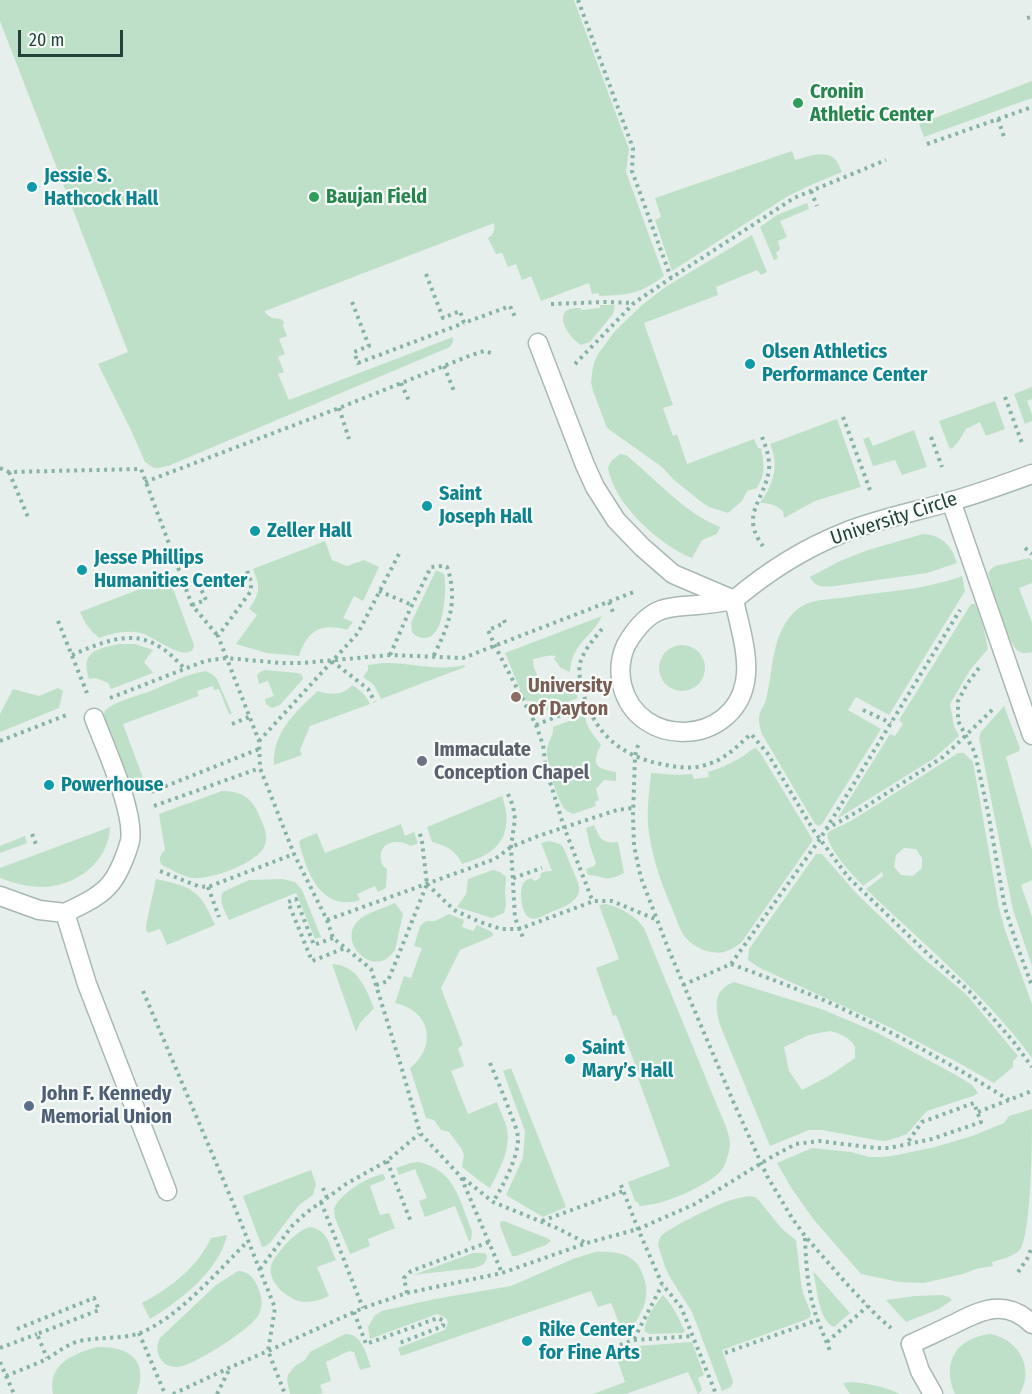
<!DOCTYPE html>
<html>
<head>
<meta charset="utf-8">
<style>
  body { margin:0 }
  #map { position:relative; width:1032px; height:1394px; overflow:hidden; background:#e6efeb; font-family:"Fira Sans Condensed",sans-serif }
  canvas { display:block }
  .scale { position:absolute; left:18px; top:30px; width:105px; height:27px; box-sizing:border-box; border:3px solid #24423a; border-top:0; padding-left:8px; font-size:18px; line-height:21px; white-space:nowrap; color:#24423a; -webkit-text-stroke:4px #f7fbf9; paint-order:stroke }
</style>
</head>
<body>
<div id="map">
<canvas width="1032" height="1394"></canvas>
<div class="scale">20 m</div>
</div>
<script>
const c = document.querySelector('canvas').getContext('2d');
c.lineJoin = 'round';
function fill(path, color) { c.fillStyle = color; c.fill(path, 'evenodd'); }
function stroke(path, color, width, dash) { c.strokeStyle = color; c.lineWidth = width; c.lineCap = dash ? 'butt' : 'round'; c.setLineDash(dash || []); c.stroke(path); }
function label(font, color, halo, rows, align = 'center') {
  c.font = font + ' "Fira Sans Condensed",sans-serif'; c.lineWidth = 4.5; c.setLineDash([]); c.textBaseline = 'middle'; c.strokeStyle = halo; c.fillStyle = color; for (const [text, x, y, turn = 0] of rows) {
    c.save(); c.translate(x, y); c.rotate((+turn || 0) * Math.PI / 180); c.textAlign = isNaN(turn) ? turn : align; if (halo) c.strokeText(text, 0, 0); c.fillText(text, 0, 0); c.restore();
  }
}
fill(new Path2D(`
  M0,0H574L629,149L626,172L664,276C640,294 629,295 599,296V293L592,294L589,283L541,301L531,276L522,280L516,264L508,267L502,253L496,254L488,238C494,235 495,229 494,223L265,311L266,314L272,318L281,319L284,322L283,326L287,336L279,339L285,354L278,357L284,372L278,374L289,400L453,337V342L450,347L168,466L158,468H154L145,462L131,430L98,364L128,352L0,21Z
  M1032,81V98L924,137L919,124Z
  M792,151L795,160C806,157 825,149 835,159C838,162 840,168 842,172L813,184L788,196L672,271L655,220L661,217L655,198Z
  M807,203L809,209L780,221L787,237L778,241L780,249L776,253L778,258L774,260L760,227L777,215Z
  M752,235L767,272L761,275L757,270L716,287L718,295L644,323L673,405L663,408L673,436L677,434L687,464L754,439L758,448H761C764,464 766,473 757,488L747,491L742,501L728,513L709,507L700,501L673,479L662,467L607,428L593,391L591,382L592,373L594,363L598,354L615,331L642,305L667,286Z
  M600,305H613L615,306L613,314L590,342L581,345C573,340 556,321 566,311C570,308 576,308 581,308V310L600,308Z
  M1032,387V399L1027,401L1032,414V421L1025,424L1014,394Z
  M995,401L1005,429L986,436L980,422L966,429L958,442L952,449L949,447L939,421Z
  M837,419L861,487L815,501L784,518L783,511C776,505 770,503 760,503C773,485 780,465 770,444Z
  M914,430L927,467L902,475L895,460L873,466L863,439L869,437L873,446Z
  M620,454L626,455C657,480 683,512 720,527L717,534L702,540L692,558C659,545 614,504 608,468L611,461Z
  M923,534C942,535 952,546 957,563L927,573L835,586C825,587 815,588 810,577L840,561L868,550Z
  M325,541L332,560L347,566L364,560L379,567L363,601L354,596L343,618L353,622L347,630C321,622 307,631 299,656L267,653L236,644L257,615L249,609C261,592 260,587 253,569Z
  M1029,558L1032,560V583L1019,588L1032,622V652C1027,653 1023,654 1018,651C1008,644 992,587 988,573L992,568L995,566Z
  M436,570L444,574C447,588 445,638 425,638C419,638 416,636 412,632L411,623Z
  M962,576L965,591L889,715L856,697L848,710L881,729L822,824L819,826L815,824L762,734C758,720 757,716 765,703C771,682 771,659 778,639C783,625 792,610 806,604C819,599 834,599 848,597C886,591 925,590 962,576Z
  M169,578L194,645C193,649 193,651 189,652C179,657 152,636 141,633C126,630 113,633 99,638C90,630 85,624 80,612Z
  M971,604H975C982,619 985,633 988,649L970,670L950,704L954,726L959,736L933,759L837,819L890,734L895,736L903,724L899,720Z
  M602,616C592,638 572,642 570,672L561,668L554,659L556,656C549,654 539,658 533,659C533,674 542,682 550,694L558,691L572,682L578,698L547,710C542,703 534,700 525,701L505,653Z
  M119,644H135L153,650L144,662L153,673L111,689L108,683L96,678L89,679C80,652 96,649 119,644Z
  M659 668a23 23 0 1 1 46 0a23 23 0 1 1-46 0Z
  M383,663C411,662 437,672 464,665L465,667L381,699L374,685L363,677L368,670V665Z
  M264,670L298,673L302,675L303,679L280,705L272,708L266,704L265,699L274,696L268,681L259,684L257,675L259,673Z
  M206,671L213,675L217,679L232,714H229L219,689L214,690L213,686L197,691L199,696L123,724L146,786L131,791L105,720C104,715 103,711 108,708C118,701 136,696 148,692C166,685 186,674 206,671Z
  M352,685C360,690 366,695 370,704L310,726L300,750L302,755L274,765C272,733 296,711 318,691C330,695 343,696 352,685Z
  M58,688L63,691L59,708L0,732V714L13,689L39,696Z
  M1004,706L1020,748L1019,751L1006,757L1032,850V880L1021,885L1032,917V966L1013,910L979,738L981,732Z
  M585,715C586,727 594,736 601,745C590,765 597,769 616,772V781L604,780L596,789L599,800L595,802L596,806L573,814C570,812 567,812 565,809C557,801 546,761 547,749C548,741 554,736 553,727Z
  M756,748L761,754L813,840L741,943C736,947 730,950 724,952C710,955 691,947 683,934C679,928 677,920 674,913C663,888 653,861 649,833C646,813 649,793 651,773L678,775L692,774L694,779L709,777L708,772C719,769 729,764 740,758C746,755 749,750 756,748Z
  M958,753H964L973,762L999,908L1005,930L1032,1004V1058C985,994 923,944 866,889L883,876L882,872L863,886C852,874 829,851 827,834L830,831L851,821ZM904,848L916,849L922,858V868L913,876L901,875L894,867L896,855Z
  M222,791C246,791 254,801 262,822C265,829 268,837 265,845C259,863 210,880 192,878C182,876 172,870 162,865C158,860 160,854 165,850L159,814Z
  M502,796C510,819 509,842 485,855C478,859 470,861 462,864C456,850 446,846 432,842L427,827Z
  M401,824L405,836L414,832L418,843L411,846C394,836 374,845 383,866L387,869L386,888L378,892L375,886L357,894L360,900C321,912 307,873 299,842L302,839L317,833L325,853Z
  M594,825C600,838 601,844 618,842L624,873C604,883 607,876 588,875L586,869L594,866L596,863L590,846L586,828Z
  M110,827C109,862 75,887 42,887C28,887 13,883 0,878V868Z
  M25,836L27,843L0,853V846Z
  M549,841L560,844L563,847C567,855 570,864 574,873C576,878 580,885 579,890C579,902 561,908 551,912C545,915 536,921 530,918C521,914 519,891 523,884C525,880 527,880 531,878L535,881L541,877L540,874C544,871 547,871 552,871L541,843Z
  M816,854H822L856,893L924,959L966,994L1018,1056L1013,1061V1067L994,1083L957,1062L889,1027L760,968L748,960L749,949Z
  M493,870L500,872L506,877L505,892L506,905L504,913L492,918L457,907L466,894L468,879Z
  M156,879C193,887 200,890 215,925L167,945L160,929L148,933L146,930V925Z
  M283,879L295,882L302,890L321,937L315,939L296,893L229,920C225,911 218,901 223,892L249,880Z
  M395,903L403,914L395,950C374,982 334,940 360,919C369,912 384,908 395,903Z
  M606,904C620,907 636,916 644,928L719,1110C724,1122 730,1134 730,1146C729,1153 726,1163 723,1168C714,1182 677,1198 662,1202C654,1205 647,1205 639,1206V1203L635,1201L628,1182L670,1166L638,1078L640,1077L616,1015L613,1016L596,968L619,959L599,905Z
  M449,914L464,920L462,927L473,931L477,925L492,932L493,935L491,937L460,950L441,988L463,1045L458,1048L464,1066L451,1071L468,1114L497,1102C500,1111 505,1120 507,1129C511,1150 499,1170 490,1188L481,1182L462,1167L464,1155L461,1148L449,1132L441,1130L434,1120L426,1118L410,1068C438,1046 430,1010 395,1003L404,976L411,978L422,948L414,946L420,926L426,921H435Z
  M332,964C357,965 366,988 374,1008L360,1023L356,1032Z
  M734,982L824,1010L878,1033L956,1075L972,1085L978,1093L973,1096L927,1111L907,1134L896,1138L885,1141L876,1140L822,1130H809L770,1146L720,1025C715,1006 713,990 734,982ZM830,1031C839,1033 851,1038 855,1047C855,1049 855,1056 855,1058L829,1076L802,1090L789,1071L784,1047L809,1035Z
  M511,1068L566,1207L543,1217L506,1195L523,1158L525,1131L503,1071Z
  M1032,1109C1032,1139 1032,1226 1021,1248C1015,1257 1001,1259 992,1262L993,1266L976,1269L963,1274L924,1283L899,1282L861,1274L814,1220L792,1189L777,1163L812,1148L851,1152L869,1157H883L897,1155L935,1147L972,1136L1004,1123L1009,1116Z
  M419,1162C456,1171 459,1200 472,1231L471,1240L469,1241L455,1206L425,1217L419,1201L427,1198L415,1169L399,1175L396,1168L411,1163Z
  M311,1170L316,1184L313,1195L299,1205L270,1243L266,1246L262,1247L243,1196Z
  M383,1174L386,1179L370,1186L380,1215L389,1213L395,1228L368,1239L370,1246L350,1254L335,1218L334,1208C343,1192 365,1178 383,1174Z
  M750,1196L757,1198L782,1229L796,1240L801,1283L803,1293L811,1313L810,1317L805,1320L722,1350L732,1378L733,1382L731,1387L722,1391L692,1312L671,1279L665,1267L658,1245C659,1241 659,1239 661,1236C670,1227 718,1204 731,1200C737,1198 743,1197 750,1196Z
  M504,1221L549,1239L551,1241L546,1245L516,1256H512L500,1226V1222Z
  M310,1227C328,1230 329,1245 336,1260L317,1267L329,1296C322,1299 314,1302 306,1302C290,1302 267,1283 271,1266C273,1258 280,1252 284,1246C292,1238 299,1230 310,1227Z
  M227,1235C219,1271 180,1301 150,1319L142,1303C170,1288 197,1268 211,1238Z
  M595,1252C617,1251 637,1253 644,1278C647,1287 647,1296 644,1305C640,1317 632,1328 625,1338L611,1303L598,1307L591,1291L401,1356L398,1348L445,1330L448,1322L446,1318L437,1314L370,1339L368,1327L375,1315L382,1311L435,1299L511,1286L573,1259Z
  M473,1253H485L487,1256C487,1264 481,1266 474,1268L413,1275Z
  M238,1271C247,1271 252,1276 256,1283C261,1293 264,1304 259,1314C253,1328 198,1362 183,1366C176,1368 171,1367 165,1364C157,1356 155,1348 160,1338L216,1285Z
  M813,1271L850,1313L834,1327C818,1320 817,1287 813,1271Z
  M663,1295C673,1305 679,1319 685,1331L683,1333L650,1334L645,1332C643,1322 656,1303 663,1295Z
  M942,1295L949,1297L952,1300L939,1309L906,1322L886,1300L915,1296Z
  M345,1334C362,1333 366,1354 371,1367L360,1370L354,1352L349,1351L326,1362L331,1381L320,1385L323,1393L319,1394H290L287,1380L288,1375L295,1366L305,1360L310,1352Z
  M990,1334C1011,1337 1029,1357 1025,1380C1024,1385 1022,1389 1020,1394H955C941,1363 956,1338 990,1334Z
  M692,1342L704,1375L698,1378L702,1390L698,1394L688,1372L626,1394H593L625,1382L615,1353L638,1346Z
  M97,1347C129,1346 149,1360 137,1394H53C47,1364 73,1354 97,1347Z
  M851,1382C869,1384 884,1386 900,1394H850L843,1383Z`), '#bfe0c8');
const lane = new Path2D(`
  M538,343L585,465L595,487L616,520L642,547L673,574L734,600
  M951,501L1032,735
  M0,896L39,910L65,913L87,984L167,1191
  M65,913C81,905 100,897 111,883C119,873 127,853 130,841C135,812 105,747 94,718
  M911,1344C925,1338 939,1331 954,1324C981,1310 1006,1298 1032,1324`);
const street = new Path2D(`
  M734,600C739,624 750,657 745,682C733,746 638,750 622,685C619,671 620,658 626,645C634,631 645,616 661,610C673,606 685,606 697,605C709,604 722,602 734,600Z
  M734,600C767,572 803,549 843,533C877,519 914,512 949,502C977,494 1005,484 1032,474
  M911,1344L920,1371L933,1394`);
stroke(lane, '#a8b8b2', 21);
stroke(street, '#a8b8b2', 21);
stroke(new Path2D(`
  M578,0L633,148L632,171L671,278
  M1027,18L1032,17
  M998,119L1004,137
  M927,144L1032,107
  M811,191L817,206
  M426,274L443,318L460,311L464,323L510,306L515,317
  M352,302L369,346L354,352L358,363L464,323
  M551,304L605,302L634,303
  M575,364L634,303L665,282L794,198L886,160
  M444,366L454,391
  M401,383L409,401
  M1005,397L1022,443
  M339,408L349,439
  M843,417L870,490
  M762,437C766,447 770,458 769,469C765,501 739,514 763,546
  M931,437L942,467
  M0,468L9,472L141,469L192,605L218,636
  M9,472L28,517
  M145,482L339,408L469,356L484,351L491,353
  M1025,548L1032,554
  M247,571L251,581V591L218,636L259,741L260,768L294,854L327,920L333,938L371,969L402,1069L420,1133L461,1177L502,1273
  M379,591L412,605
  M609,602L614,615
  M192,605L206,600L201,589
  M504,620L505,623L488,630L495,646L536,725L543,745L546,769L564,827L591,897L594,901H612L655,919
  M58,621L87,693
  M602,629C593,640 583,651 580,664C578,674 581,686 584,696C596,735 622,756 661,764C675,767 689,769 702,766C725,760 734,749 751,734L768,754L814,831L848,877L929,955L969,991L1013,1041L1032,1067
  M72,655C101,643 131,628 160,647C170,653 177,661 185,669
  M390,655L412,605L431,567L442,566L447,567C459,601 448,627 433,657
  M332,661L368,689L375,702
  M979,668L967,684L958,701V721L975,753L988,812L1005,908L1018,948L1032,986
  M110,698L205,661L226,658L281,663H302L390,655L463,658L634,592
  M863,710L891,723
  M232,724L249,717
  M536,725L587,704
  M0,741L69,714
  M259,741L358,633L400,552
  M638,745L635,756L633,816L634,846L641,878L668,948L733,1101L767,1176L792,1218L805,1236L845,1282L877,1316L891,1328
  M151,792L259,749
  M508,794L513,806L515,819L511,847L515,918L524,940
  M154,806L260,768
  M826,829L862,809L943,757L958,743L994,708
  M32,834L37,847
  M160,871L198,886L208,887L294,854
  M513,878L542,868
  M427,884L454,910L480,922L501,929H519L594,901
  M208,887L219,917
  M327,920L495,859L511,847L538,836L617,810L633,808
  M333,938L314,945L296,899L288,902L312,961L345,948
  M731,964C763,976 795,988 826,1001C889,1030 950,1063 1009,1100
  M376,985L388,981L427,884L422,842L419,830
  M683,985L731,964L820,839L960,610
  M143,991L231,1198L275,1308L268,1351L285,1394
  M490,1063C497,1080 505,1098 511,1115C514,1122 517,1130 518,1137C519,1156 503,1186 493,1202
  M978,1112L1032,1091
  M387,1161L411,1222
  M463,1178L493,1202L557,1228L586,1243
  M621,1185L638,1229L662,1284L681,1307L716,1394
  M323,1188L327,1198
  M321,1202L363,1308
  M542,1221L623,1191
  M805,1238C806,1261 807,1283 813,1305C817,1321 824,1335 830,1351
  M260,1269L292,1226L306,1213L346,1184L387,1161L419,1134
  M1018,1272L1027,1259L1032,1247
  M407,1293L404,1278L411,1271L489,1242
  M354,1312L366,1344L438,1318L444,1321L443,1326L397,1344
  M17,1329L94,1298L99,1310L37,1334L47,1358
  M139,1333L165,1394
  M634,1339L662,1285
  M827,1342L868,1306
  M0,1348L37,1334
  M613,1348L633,1340L693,1336
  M725,1353L818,1320
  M0,1362L14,1394
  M6,1376C20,1370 35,1365 48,1358C58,1352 65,1346 76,1342C97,1336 120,1340 140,1333C178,1318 219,1270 248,1241
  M173,1394L231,1367L268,1351L363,1308L407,1293L502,1273L587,1243L638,1229L695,1204L773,1156L796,1144L819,1141L876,1148H889L932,1139L981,1122L974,1103L922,1122L907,1143
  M217,1394L230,1368`), '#86b3a5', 4, [3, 4.5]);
stroke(lane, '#fff', 18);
stroke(street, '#fff', 18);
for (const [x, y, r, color] of [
  [798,103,6,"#2e9e5b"],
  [32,187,6,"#0f9aa8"],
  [314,197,6,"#2e9e5b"],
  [750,364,6,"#0f9aa8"],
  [427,506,6,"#0f9aa8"],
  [255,531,6,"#0f9aa8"],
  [82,570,6,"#0f9aa8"],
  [516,697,6,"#8d6e63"],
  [422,761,6,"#6b7280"],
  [49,785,6,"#0f9aa8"],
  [570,1059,6,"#0f9aa8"],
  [29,1106,6,"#5c6f8a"],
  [527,1341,6,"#0f9aa8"]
]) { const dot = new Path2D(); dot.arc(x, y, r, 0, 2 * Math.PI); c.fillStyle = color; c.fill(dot); stroke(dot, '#f7fbf9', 2); }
label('bold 20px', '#27864d', '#f7fbf9', [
  ["Cronin",810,92],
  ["Athletic Center",810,115],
  ["Baujan Field",326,197]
], 'left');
label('bold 20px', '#0d838f', '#f7fbf9', [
  ["Jessie S.",44,176],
  ["Hathcock Hall",44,199],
  ["Olsen Athletics",762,352],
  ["Performance Center",762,375],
  ["Saint",439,494],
  ["Joseph Hall",439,517],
  ["Zeller Hall",267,531],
  ["Jesse Phillips",94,558],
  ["Humanities Center",94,581],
  ["Powerhouse",61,785],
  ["Saint",582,1048],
  ["Mary’s Hall",582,1071],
  ["Rike Center",539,1330],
  ["for Fine Arts",539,1353]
], 'left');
label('20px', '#24423a', '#f7fbf9', [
  ["University Circle",894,519,-18]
]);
label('bold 20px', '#785e54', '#f7fbf9', [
  ["University",528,686],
  ["of Dayton",528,709]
], 'left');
label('bold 20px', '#5b616d', '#f7fbf9', [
  ["Immaculate",434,750],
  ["Conception Chapel",434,773]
], 'left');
label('bold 20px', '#4e5e75', '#f7fbf9', [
  ["John F. Kennedy",41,1094],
  ["Memorial Union",41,1117]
], 'left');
</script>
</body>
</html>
